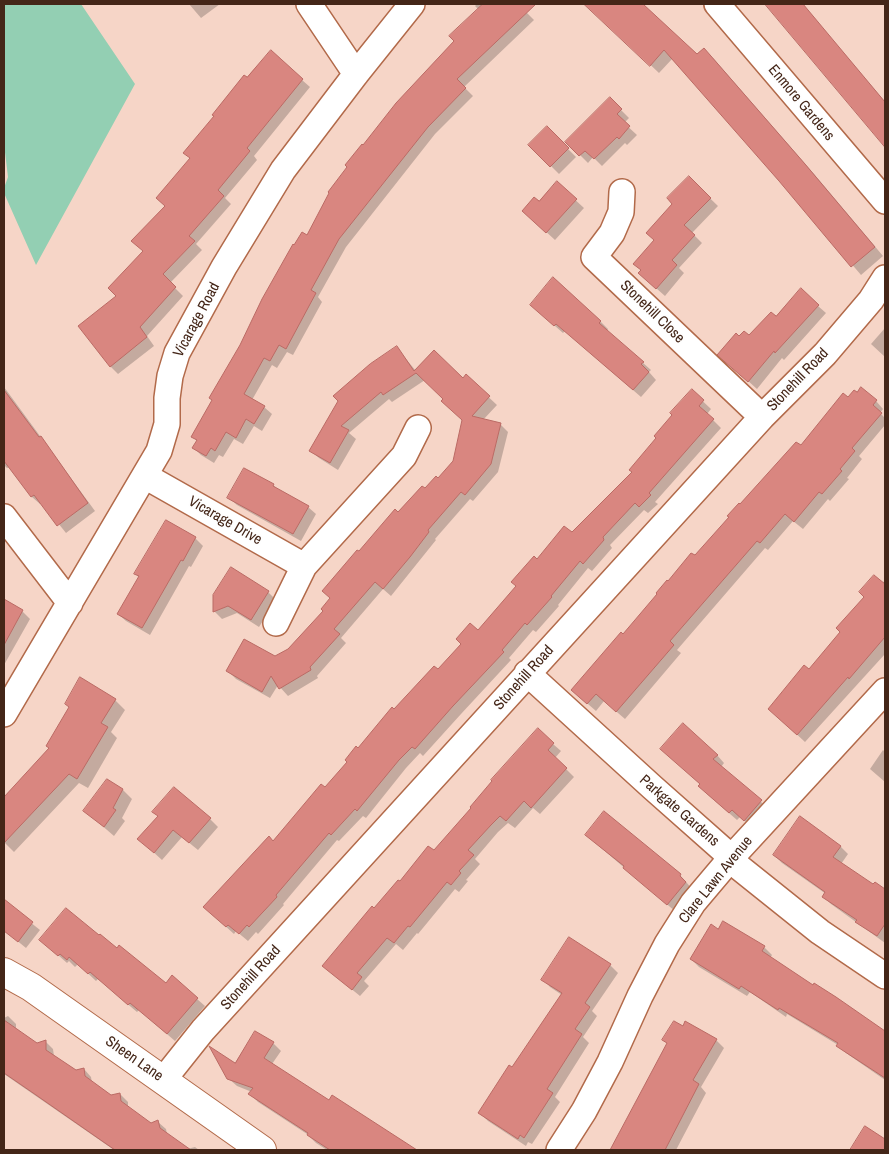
<!DOCTYPE html>
<html>
<head>
<meta charset="utf-8">
<style>
  body { margin:0 }
  #map { position:relative; width:889px; height:1154px; overflow:hidden; background:#f6d5c7; font-family:"Archivo Narrow",sans-serif }
  canvas { display:block }
  .frame { position:absolute; inset:0; border:5px solid #442618; pointer-events:none }
</style>
</head>
<body>
<div id="map">
<canvas width="889" height="1154"></canvas>
<div class="frame"></div>
</div>
<script>
const c = document.querySelector('canvas').getContext('2d');
c.lineJoin = 'round';
function fill(path, color) { c.fillStyle = color; c.fill(path, 'evenodd'); }
function stroke(path, color, width, dash) { c.strokeStyle = color; c.lineWidth = width; c.lineCap = dash ? 'butt' : 'round'; c.setLineDash(dash || []); c.stroke(path); }
function label(font, color, halo, rows, align = 'center') {
  c.font = font + ' "Archivo Narrow",sans-serif'; c.lineWidth = 4; c.setLineDash([]); c.textBaseline = 'middle'; c.strokeStyle = halo; c.fillStyle = color; for (const [text, x, y, turn = 0] of rows) {
    c.save(); c.translate(x, y); c.rotate((+turn || 0) * Math.PI / 180); c.textAlign = isNaN(turn) ? turn : align; if (halo) c.strokeText(text, 0, 0); c.fillText(text, 0, 0); c.restore();
  }
}
fill(new Path2D(`
  M4,4H81L135,84L36,265L4,193V188L8,177L4,144Z`), '#93cfb3');
fill(new Path2D(`
  M189,4H220L201,18Z
  M477,4H518L534,20L464,87L473,96L435,134L346,247L318,297L322,302L293,355L287,352L277,368L272,365L252,400L264,407L272,414L262,431L254,426L243,444L234,439L223,457L219,455L214,463L201,455L194,448L197,441L192,436L307,237L364,146L456,41L479,10L475,6Z
  M591,4H641L697,56L713,58L814,174L883,256L861,275L780,180L673,58L659,73L588,6Z
  M766,4H802L885,102V145Z
  M247,78L302,80L310,87L254,156L257,160L225,198L231,204L196,244L202,250L170,283L183,296L147,336L154,346L118,374L110,366L118,296L144,252L191,159Z
  M610,99L629,118L624,123L637,135L627,145L625,143L602,166L593,157L588,163L567,142Z
  M547,128L576,157L559,174L530,145Z
  M689,178L718,206L692,233L702,243L679,268L684,273L665,296L648,281L642,271L635,264L656,240Z
  M557,183L584,208L555,240L531,218L539,203Z
  M554,279L601,322L608,329L607,331L651,370L649,372L656,380L641,397L565,331L563,333L539,312Z
  M818,306L826,313L784,360L782,358L757,389L727,362L740,337H749L776,318Z
  M885,328V357L871,344Z
  M396,347L416,371L463,380L466,376L497,405L483,420L500,424L508,432L498,472L473,501L470,499L435,539L436,540L391,596L383,589L341,638L346,643L317,676L318,678L288,696L278,685L270,698L236,679L228,671L275,658L289,650L324,611L359,553L399,514L438,480L454,462L463,420L445,399L425,380L392,402L389,399L349,433L356,439L338,470L319,458L311,451Z
  M4,387L95,511L66,533L42,503L40,504L32,497L10,467L7,468L4,465Z
  M692,391L711,409L707,414L721,428L655,502L658,504L648,513L644,510L610,545L612,548L592,571L588,568L558,605L559,606L536,632L533,630L509,658L511,660L461,714L423,756L420,753L406,768L366,818L363,816L339,841L337,840L283,904L284,905L258,934L256,932L248,941L236,931L234,934L213,915L274,842L326,789L358,750L394,711L478,632L538,561L572,534L633,473Z
  M848,399L876,401L883,409L880,413L885,418V425L859,456L862,459L847,478L849,479L830,501L828,499L803,529L793,521L768,550L765,548L677,650L681,653L625,719L604,701L596,711L581,698L623,636L669,583L695,557L740,506Z
  M273,485L279,490L308,507L316,514L301,541L237,505L229,498Z
  M195,538L203,546L191,567L189,566L150,635L126,621L118,614L139,578L136,574Z
  M231,569L268,592L276,600L259,627L237,613L222,619L214,611Z
  M885,580V654L805,742L777,716L809,671Z
  M4,601L22,611L30,619L4,665Z
  M115,700L125,710L111,732L117,738L88,788L79,783L14,852L4,842V799L50,749L70,708Z
  M553,744L561,751L555,758L574,777L540,814L533,808L515,828L508,823L498,832L475,859L480,864L466,880L468,881L459,892L455,889L418,934L417,933L403,950L396,944L364,981L369,986L360,996L323,966L400,883Z
  M883,750L885,752V782L870,769Z
  M717,755L724,763L721,767L769,809L753,828L740,817L737,820L707,794L701,784L670,757Z
  M107,781L123,790L132,799L122,818L125,821L114,836L85,811Z
  M801,818L841,847L848,854L841,864L873,886L875,883L885,890V943L831,904L824,897L826,894L782,863L774,855Z
  M210,819L218,827L198,850L182,837L162,860L139,839Z
  M586,835L680,875L693,890L676,912Z
  M5,902L40,930L26,948L4,930Z
  M724,922L764,947L772,955L770,958L813,986L835,998L885,1032V1080L846,1053L838,1045L787,1014L786,1017L750,992L747,996L699,967L691,959L718,931Z
  M49,947L117,950L166,985L197,999L205,1006L175,1041L139,1010L137,1012L98,979L96,981L78,964L75,967L69,961L67,963Z
  M610,965L618,973L592,1011L597,1016L583,1037L589,1043L555,1097L560,1102L532,1144L528,1142L526,1146L488,1121L480,1113L512,1069L562,995L550,987L543,979Z
  M8,1016L16,1024V1030L37,1045L46,1042L53,1049L54,1056L76,1071L84,1069L91,1077L92,1083L111,1096L120,1094L128,1102V1108L151,1124L158,1122L166,1129L167,1134L187,1149L195,1147L199,1150H114L4,1074V1018Z
  M716,1040L724,1048L701,1087L706,1093L676,1150H611L668,1044Z
  M273,1043L281,1051L272,1064L329,1102L333,1097L415,1150H327L316,1143L307,1134L258,1102L250,1094L252,1092L237,1086L228,1078L235,1064Z`), '#0003');
const building = new Path2D(`
  M483,4H536L457,79L466,88L428,127L339,239L311,290L316,293L286,349L279,345L270,361L264,358L244,394L265,406L254,424L246,419L236,438L226,432L215,451L211,448L206,456L192,448L197,440L191,437L212,400L209,398L240,345L262,299L293,244L294,245L302,232L307,235L329,193L328,192L347,167L345,165L362,144L363,145L396,103L454,41L449,36Z
  M584,4H643L697,54L704,48L805,164L875,247L851,267L779,181L664,50L650,66Z
  M765,4H803L885,102V147Z
  M271,50L303,79L247,148L250,151L218,190L224,196L189,236L195,241L163,274L176,287L140,327L147,337L110,367L78,326L116,296L108,288L143,251L131,241L165,206L156,198L190,158L183,153L214,116L212,115L244,75L247,77Z
  M610,97L622,109L617,114L630,126L619,139L617,137L594,159L585,151L579,156L565,142Z
  M547,126L569,148L550,167L528,145Z
  M689,176L711,198L684,225L695,235L672,260L677,265L656,289L638,273L641,270L633,264L654,240L646,233L672,204L667,198Z
  M557,181L577,199L546,233L522,211L534,197L539,201Z
  M553,277L601,321L599,323L644,362L641,364L649,372L633,390L556,324L554,326L530,305Z
  M801,288L819,305L775,353L774,351L748,382L717,355L736,333L739,336L744,331L749,335L771,312L776,316Z
  M397,346L414,371L434,350L463,378L466,374L490,396L472,416L501,423L491,464L465,495L461,492L428,530L429,532L410,557L383,589L375,582L334,629L340,634L310,667L311,670L279,689L271,676L262,692L226,671L244,639L275,656L288,649L323,611L321,609L330,598L322,591L357,550L359,551L395,509L398,512L422,486L425,488L436,476L438,478L453,461L462,420L441,401L443,399L416,373L383,395L381,392L341,426L349,430L330,463L309,451L338,401L333,396L370,364Z
  M861,387L877,400L873,405L882,413L852,448L855,451L840,469L842,471L822,494L819,492L794,522L785,514L760,543L757,541L670,641L674,645L616,712L596,694L587,704L571,690L621,632L623,634L657,594L656,593L667,580L668,581L691,553L695,555L729,517L727,516L739,503L740,504L796,442L801,445L843,393L848,397L854,390L857,392Z
  M692,389L704,400L699,406L714,419L649,493L651,495L639,507L635,503L603,537L604,540L583,564L580,561L551,596L552,597L527,625L525,623L502,650L504,652L453,706L415,749L412,747L399,760L357,811L355,809L331,835L329,833L276,895L277,897L249,927L247,925L239,934L228,925L226,927L203,907L269,836L273,841L321,784L325,787L347,762L345,760L356,746L358,748L392,707L394,709L434,666L438,669L461,644L456,639L470,623L478,630L516,586L511,582L534,556L537,559L564,526L572,532L632,472L629,470L656,438L654,436L672,415L670,413Z
  M4,390L39,437L41,436L88,503L57,526L34,495L31,497L4,461Z
  M244,468L274,484L273,486L309,506L293,534L227,498Z
  M166,520L196,537L183,561L181,560L142,628L117,614L139,576L134,574Z
  M231,567L269,591L251,620L228,606L213,612V595Z
  M874,575L885,584V637L849,679L848,677L797,735L768,709L804,665L809,669L840,632L836,628L864,597L859,592Z
  M4,599L23,610L4,645Z
  M80,677L116,699L101,723L108,727L77,779L69,774L4,843V797L49,748L46,746L69,707L65,704Z
  M683,723L718,755L713,759L762,800L744,821L732,810L729,813L698,786L700,784L660,749Z
  M538,728L554,743L548,750L567,768L531,808L524,801L506,821L500,816L491,825L468,850L474,855L459,871L461,873L451,885L447,882L410,927L408,926L394,943L387,938L357,973L362,977L352,990L322,966L372,906L374,908L398,880L400,881L428,846L434,850L471,808L470,807L492,781L491,780Z
  M107,779L123,789L113,808L116,810L104,827L83,811Z
  M174,787L211,818L189,843L173,830L154,853L137,839L158,816L152,812Z
  M604,811L681,874L680,876L686,882L667,905L623,868L624,866L585,835Z
  M800,816L841,846L833,857L873,884L875,882L885,889V924L877,936L855,922L857,920L822,897L825,892L773,855Z
  M4,899L33,922L18,942L4,931Z
  M66,908L99,935L100,934L117,948L119,945L166,983L172,975L198,998L167,1034L130,1003L128,1005L90,972L88,974L69,957L67,960L60,954L58,956L39,940Z
  M723,921L765,946L762,951L813,985L814,983L836,997L885,1031V1078L836,1046L838,1043L779,1008L778,1010L741,986L739,989L690,959L711,924L718,929Z
  M569,937L611,964L585,1003L590,1007L575,1029L582,1034L547,1089L553,1093L524,1138L520,1135L518,1139L478,1113L509,1065L512,1067L562,993L541,980Z
  M4,1020L37,1043L46,1040V1050L76,1070L84,1068L85,1076L111,1095L120,1093L121,1101L151,1123L158,1120L160,1128L191,1150H115L36,1095L4,1073Z
  M674,1021L683,1026L685,1021L717,1039L693,1080L699,1084L665,1150H610L667,1043L662,1040Z
  M255,1031L274,1042L264,1058L329,1100L332,1095L417,1150H330L307,1135L308,1133L248,1094L253,1088L227,1079L209,1046L235,1063Z
  M865,1126L885,1139V1150H850Z`);
fill(building, '#d98680');
stroke(building, '#ba6a64', 1);
const street = new Path2D(`
  M309,4L356,74
  M717,4L885,201
  M622,192L621,212L612,233L594,257L762,417
  M145,476L304,566L404,456L418,428
  M4,517L70,603
  M276,623L304,566
  M527,673L652,787L722,849L740,868L820,932L885,976
  M4,714L159,451L167,424V398L170,376L177,353L224,267L283,170L356,74L412,4
  M164,1079L203,1030L762,417L825,354L871,300L885,278
  M559,1150L584,1111L610,1062L640,996L667,944L693,903L731,858L885,691`);
const secondary = new Path2D(`
  M4,972L31,987L262,1150`);
stroke(street, '#b26a4a', 28);
stroke(secondary, '#b26a4a', 30);
stroke(street, '#fff', 25);
stroke(secondary, '#fff', 28);
label('15px', '#442618', '#fefefe', [
  ["Enmore Gardens",801,103,50],
  ["Stonehill Close",652,312,44],
  ["Vicarage Road",197,320,-62],
  ["Stonehill Road",798,380,-46],
  ["Vicarage Drive",225,521,30],
  ["Stonehill Road",524,678,-48],
  ["Parkgate Gardens",679,811,41],
  ["Clare Lawn Avenue",716,880,-51],
  ["Stonehill Road",251,978,-48],
  ["Sheen Lane",134,1059,35]
]);
</script>
</body>
</html>
